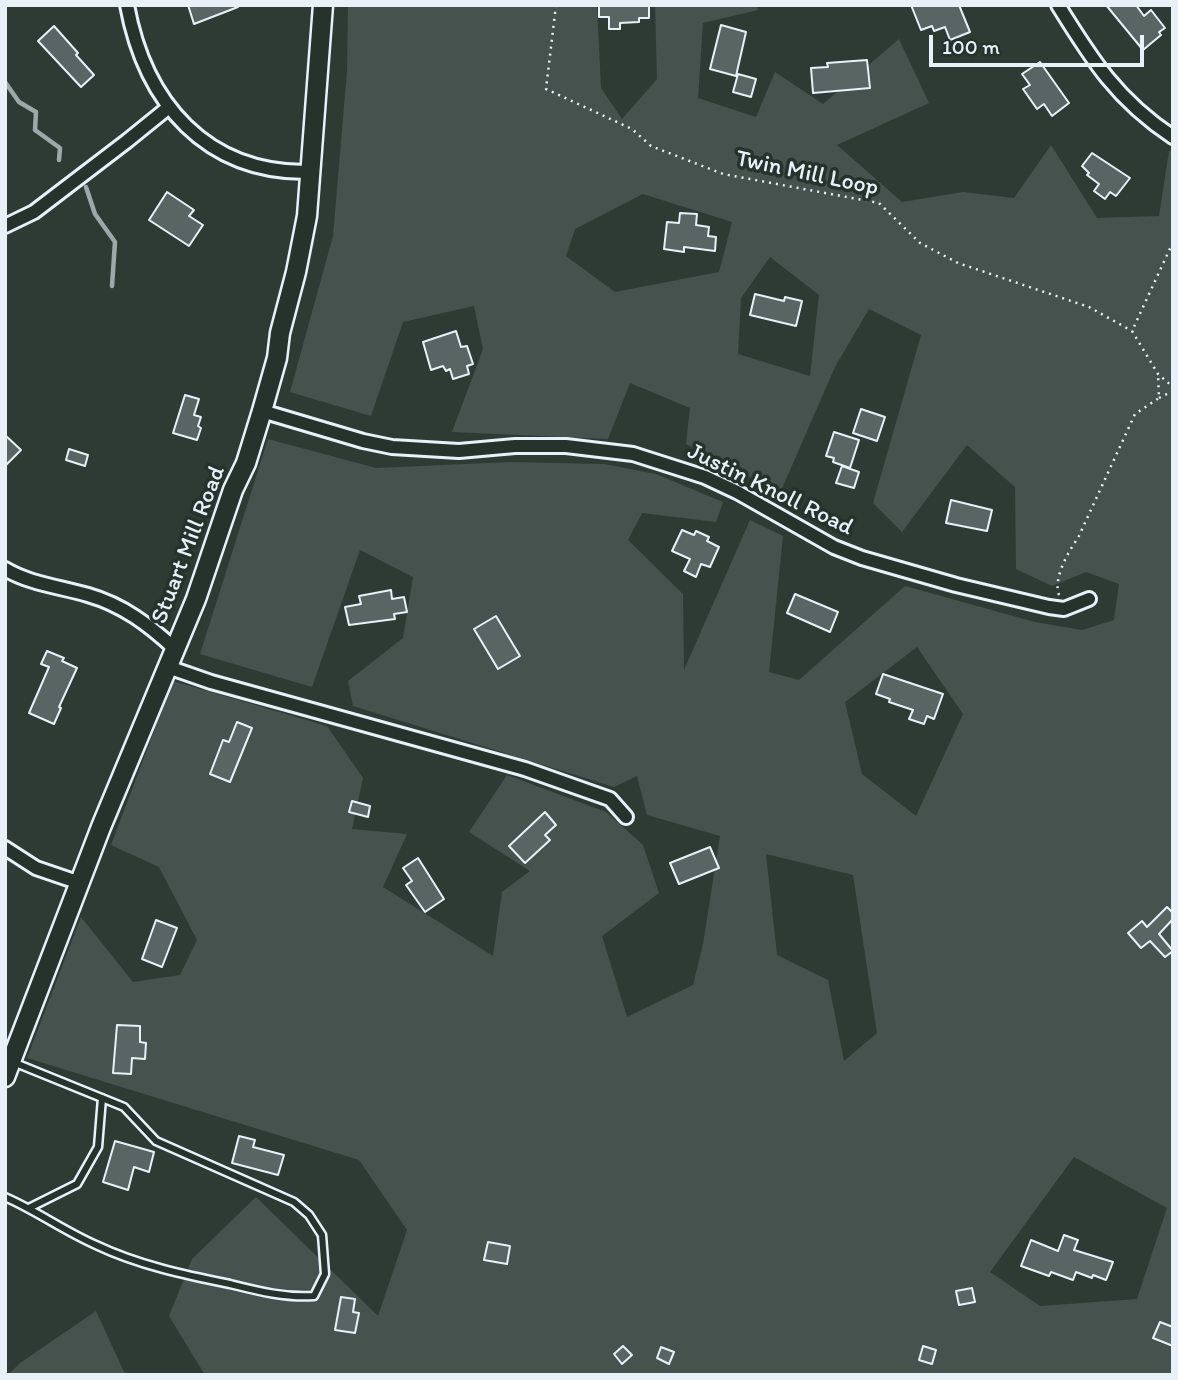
<!DOCTYPE html>
<html>
<head>
<meta charset="utf-8">
<style>
  body { margin:0 }
  #map { position:relative; width:1178px; height:1380px; overflow:hidden; background:#2e3b35; font-family:Itim,sans-serif }
  canvas { display:block }
  .frame { position:absolute; inset:0; border:7px solid #e8f1f8; pointer-events:none }
  .scale { position:absolute; left:929px; top:35px; width:215px; height:32px; box-sizing:border-box; border:4px solid #e8f1f8; border-top:0; padding-left:9px; font-size:21px; line-height:24px; white-space:nowrap; color:#e8f1f8; -webkit-text-stroke:5px #26332d; paint-order:stroke }
</style>
</head>
<body>
<div id="map">
<canvas width="1178" height="1380"></canvas>
<div class="frame"></div>
<div class="scale">100 m</div>
</div>
<script>
const c = document.querySelector('canvas').getContext('2d');
c.lineJoin = 'round';
function fill(path, color) { c.fillStyle = color; c.fill(path, 'evenodd'); }
function stroke(path, color, width, dash) { c.strokeStyle = color; c.lineWidth = width; c.lineCap = dash ? 'butt' : 'round'; c.setLineDash(dash || []); c.stroke(path); }
function label(font, color, halo, rows, align = 'center') {
  c.font = font + ' Itim,sans-serif'; c.lineWidth = 7; c.setLineDash([]); c.textBaseline = 'middle'; c.strokeStyle = halo; c.fillStyle = color; for (const [text, x, y, turn = 0] of rows) {
    c.save(); c.translate(x, y); c.rotate((+turn || 0) * Math.PI / 180); c.textAlign = isNaN(turn) ? turn : align; if (halo) c.strokeText(text, 0, 0); c.fillText(text, 0, 0); c.restore();
  }
}
fill(new Path2D(`
  M348,5H597L601,88L622,119L657,79L655,5H756L758,10L703,23L698,98L756,117L775,72L823,104L899,39L929,103L837,145L902,202L963,192L1014,198L1051,145L1097,218L1159,216L1169,151L1173,152V1375H205L169,1316L192,1259L256,1197L378,1316L407,1230L359,1160L27,1058L81,917L133,982L180,975L197,940L159,867L111,845L173,681L327,726L363,778L352,829L407,834L383,887L493,956L502,892L530,871L469,832L507,775L606,812L643,845L659,893L602,936L627,1017L693,985L703,944L720,836L647,815L637,776L614,787L353,706L348,681L403,638L413,577L360,550L312,687L200,654L268,439L376,468L510,462L604,464L656,474L723,502L716,522L642,513L628,540L683,594L684,670L750,520L783,536L769,672L799,680L905,586L1035,622L1082,630L1114,620L1119,584L1086,572L1052,586L1016,569L1015,487L967,445L902,532L873,503L921,335L869,309L835,367L780,493L686,444L690,408L630,383L608,439L452,432L483,349L474,306L403,322L371,416L290,392L333,236L347,71ZM643,194L732,222L719,272L615,292L566,256L575,229ZM770,257L819,295L810,376L738,354L741,298ZM917,647L963,714L916,816L862,774L845,702ZM766,854L853,875L877,1033L844,1061L828,980L777,955ZM1074,1157L1167,1208L1137,1299L1040,1306L990,1272Z
  M96,1311L124,1372L138,1375H8L20,1363Z`), '#45524e');
stroke(new Path2D(`
  M5,82L19,102L36,112L35,130L60,148L59,160
  M86,187L95,214L115,242L112,286`), '#9da8a9', 4.5);
const building = new Path2D(`
  M188,5H238V7L194,24Z
  M599,5H649V18H639V22L620,23V29H609V17H599Z
  M911,5H959L970,32L950,40L945,27L934,31L932,26L921,30Z
  M1106,5H1136L1144,16L1151,10L1165,28L1159,32L1161,35L1143,50Z
  M721,25L746,32L736,76L710,69Z
  M54,26L78,53L76,55L94,75L81,87L38,41Z
  M867,60L870,88L813,93L811,68L828,67L827,63Z
  M1040,62L1069,103L1052,116L1044,104L1037,109L1023,89L1030,85L1022,74Z
  M738,74L756,79L751,97L733,92Z
  M1092,153L1130,178L1116,196L1110,192L1105,199L1094,191L1099,184L1087,175L1089,173L1082,166Z
  M167,192L194,210L189,216L203,225L189,246L149,220Z
  M680,213L697,214L696,225L709,227L708,236L716,237L715,251L684,247V252L664,249L667,222L679,223Z
  M755,294L784,301L785,297L802,301L796,326L750,315Z
  M456,331L461,347L467,346L473,364L467,366L469,374L453,379L450,369L446,371L443,366L431,370L423,342Z
  M185,395L199,399L194,415L201,417L198,426L201,428L197,440L173,433Z
  M861,409L885,417L877,441L853,433Z
  M834,432L859,440L850,468L833,462L834,458L826,456Z
  M5,435L21,450L5,466Z
  M69,449L88,455L85,466L66,460Z
  M842,466L859,472L854,488L836,483Z
  M951,500L992,510L987,531L946,523Z
  M682,530L694,535L696,531L709,537L707,541L719,547L710,567L701,564L696,577L684,571L690,559L672,551Z
  M391,590L392,599L404,597L407,612L394,614L395,619L349,625L345,607L361,604L359,596Z
  M795,594L838,612L830,632L787,613Z
  M496,616L520,656L498,669L474,629Z
  M47,651L64,658L62,661L77,668L59,707L61,708L54,724L29,713L49,667L41,664Z
  M883,674L943,694L934,719L927,716L924,724L909,719L913,710L889,702L890,699L876,694Z
  M237,722L252,728L230,782L210,774L223,740L229,742Z
  M352,801L370,806L368,817L349,812Z
  M545,812L556,825L545,835L550,840L525,863L509,846Z
  M710,847L719,868L679,884L670,863Z
  M418,858L444,899L425,912L406,885L412,881L403,868Z
  M1167,907L1173,913V919L1159,934L1173,951L1165,957L1150,941L1141,948L1128,933L1142,921L1147,927Z
  M156,920L177,928L162,967L142,959Z
  M117,1025L140,1026V1042L146,1043L145,1059L132,1058L131,1074L113,1073Z
  M239,1136L255,1140L253,1147L284,1155L278,1175L232,1163Z
  M115,1141L154,1152L149,1172L134,1167L128,1190L103,1182Z
  M1064,1235L1078,1240L1074,1250L1113,1262L1106,1280L1093,1275L1092,1278L1076,1272L1073,1280L1051,1272L1049,1276L1021,1266L1031,1240L1058,1251Z
  M488,1242L510,1246L507,1264L484,1260Z
  M972,1288L975,1302L959,1305L956,1291Z
  M341,1297L355,1299L353,1312L359,1313L355,1333L335,1330Z
  M1160,1322L1173,1327V1346L1153,1338Z
  M623,1346L632,1355L622,1364L614,1354Z
  M923,1346L936,1350L932,1364L919,1360Z
  M661,1347L674,1352L669,1364L657,1358Z`);
fill(building, '#596563');
stroke(building, '#e8f1f8', 2);
const lane = new Path2D(`
  M5,1197C37,1211 64,1231 96,1245C138,1265 185,1275 230,1284C258,1291 285,1298 314,1296L325,1274L322,1235L309,1215L294,1202L156,1141L124,1107L13,1062
  M29,1208L77,1184L98,1147L102,1098`);
const street = new Path2D(`
  M127,5C145,103 206,174 310,172
  M1058,5C1092,60 1117,100 1173,137
  M5,226L34,212L127,141L169,107
  M262,411L363,441L392,447L459,451L515,446H566L633,454L705,477L737,492L834,547L862,558L956,585L1049,607L1064,609L1089,599
  M5,569C30,584 61,587 88,595C123,605 149,625 175,649
  M168,667L211,682L525,769L610,799L626,817
  M5,848L36,868L80,883`);
const secondary = new Path2D(`
  M5,1077L101,827L196,599L233,490L246,463L262,411L277,358L280,333L296,272L307,216L323,5`);
stroke(lane, '#e8f1f8', 11);
stroke(street, '#e8f1f8', 18);
stroke(secondary, '#e8f1f8', 23);
stroke(new Path2D(`
  M556,5L546,89L632,129L651,146L723,174L879,203L920,243L958,263L1089,307L1132,331
  M1173,242L1132,331L1158,374L1173,387
  M1159,398L1173,391
  M1059,595C1053,578 1068,552 1078,538L1135,414L1159,398L1158,374`), '#e8f1f8', 2.5, [2, 5]);
stroke(lane, '#26332d', 6);
stroke(street, '#26332d', 12);
stroke(secondary, '#26332d', 18);
label('24px', '#e8f1f8', '#26332d', [
  ["Twin Mill Loop",807,174,12],
  ["Justin Knoll Road",770,490,26],
  ["Stuart Mill Road",189,545,-69]
]);
</script>
</body>
</html>
